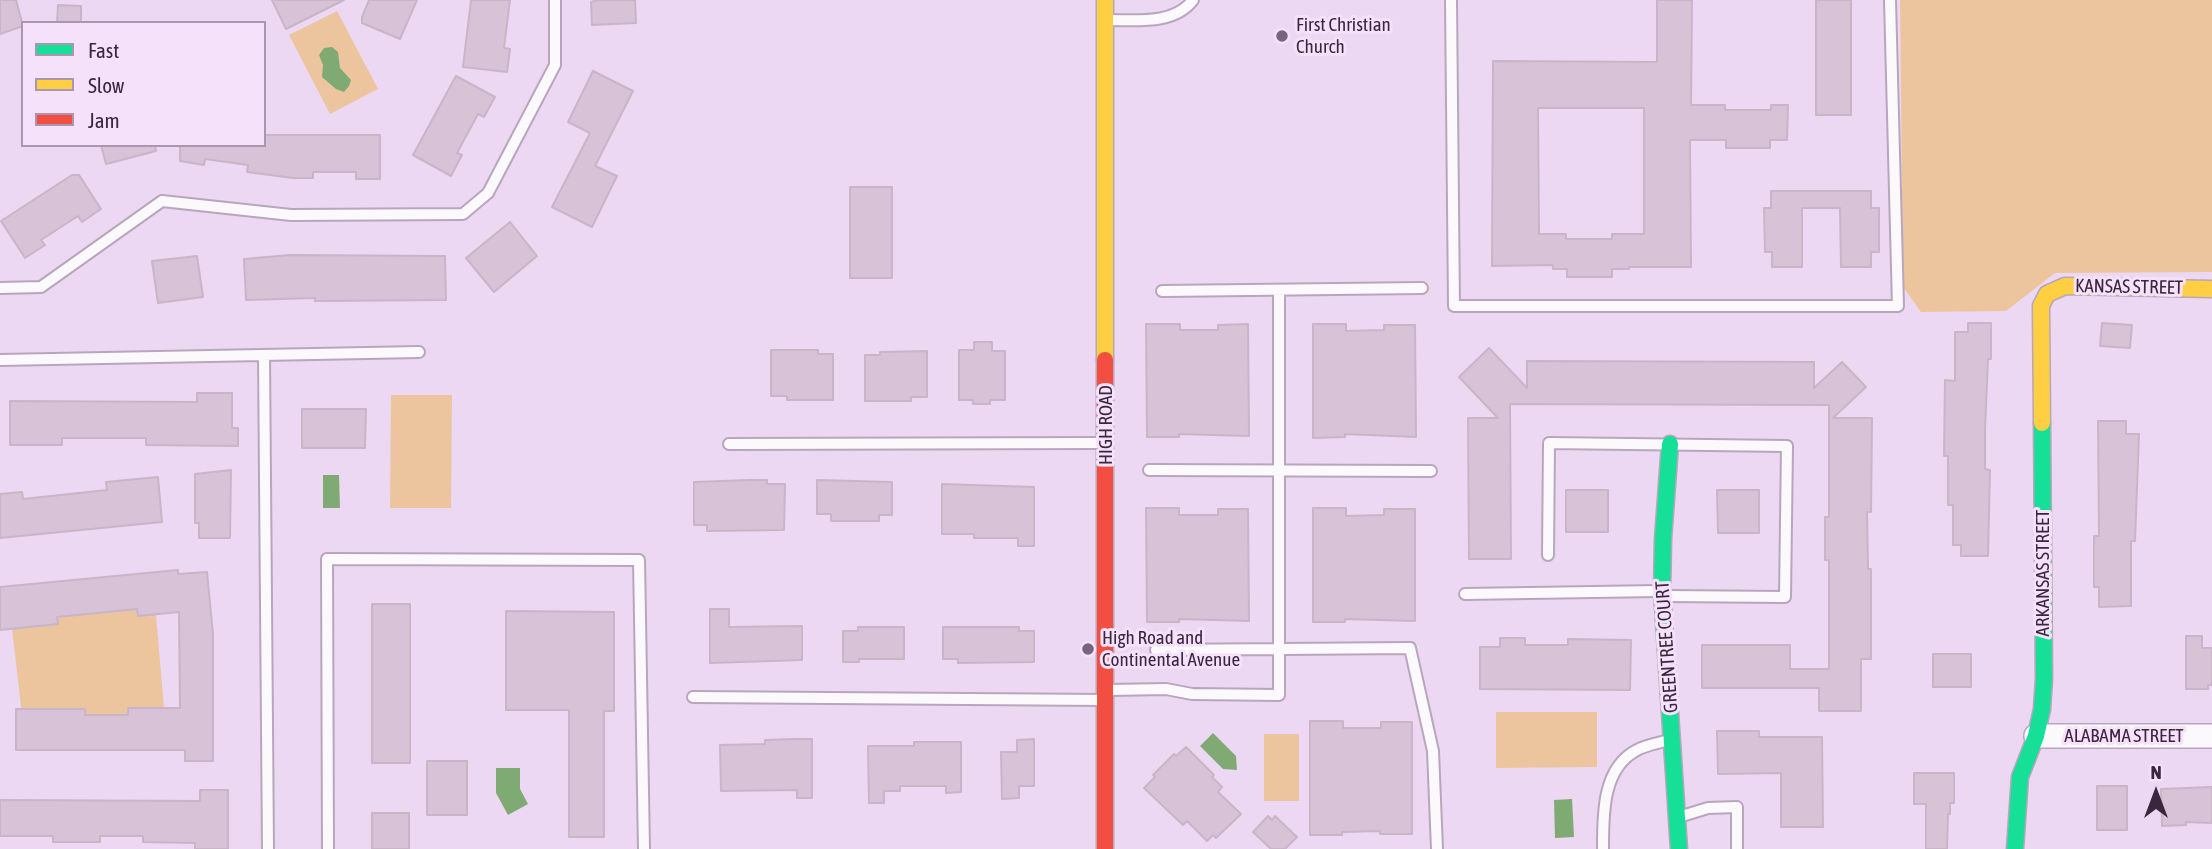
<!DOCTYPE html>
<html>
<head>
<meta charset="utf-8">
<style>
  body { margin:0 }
  #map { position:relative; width:2212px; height:849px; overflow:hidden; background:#ecd8f2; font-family:"Asap Condensed",sans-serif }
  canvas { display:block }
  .legend { position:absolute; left:21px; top:21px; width:245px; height:126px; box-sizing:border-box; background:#f5e2fa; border:2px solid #aa97af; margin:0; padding:9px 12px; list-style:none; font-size:21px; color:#3a273e }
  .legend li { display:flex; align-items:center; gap:14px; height:35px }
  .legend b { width:35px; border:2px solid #aa97af }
  .north { position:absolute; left:2121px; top:758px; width:70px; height:70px; -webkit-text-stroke:5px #f5e2fa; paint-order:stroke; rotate:0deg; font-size:19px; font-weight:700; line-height:28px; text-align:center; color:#3a273e }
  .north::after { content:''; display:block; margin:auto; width:24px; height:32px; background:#3a273e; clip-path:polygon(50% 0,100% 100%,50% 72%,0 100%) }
</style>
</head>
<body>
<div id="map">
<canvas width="2212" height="849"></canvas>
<ul class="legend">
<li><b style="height:9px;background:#16e098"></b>Fast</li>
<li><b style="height:9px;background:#ffcf43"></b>Slow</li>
<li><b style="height:9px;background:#f24e42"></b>Jam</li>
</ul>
<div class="north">N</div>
</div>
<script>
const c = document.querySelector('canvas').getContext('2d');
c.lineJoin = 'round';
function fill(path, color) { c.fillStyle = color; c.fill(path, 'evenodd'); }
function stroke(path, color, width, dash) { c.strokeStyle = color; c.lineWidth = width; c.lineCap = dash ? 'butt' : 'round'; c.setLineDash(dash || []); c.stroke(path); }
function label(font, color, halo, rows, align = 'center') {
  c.font = font + ' "Asap Condensed",sans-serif'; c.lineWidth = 6; c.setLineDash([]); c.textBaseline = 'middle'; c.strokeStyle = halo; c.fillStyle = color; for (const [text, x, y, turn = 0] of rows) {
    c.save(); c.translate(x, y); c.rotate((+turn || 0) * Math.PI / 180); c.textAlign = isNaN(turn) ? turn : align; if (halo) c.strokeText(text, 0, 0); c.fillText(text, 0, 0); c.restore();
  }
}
fill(new Path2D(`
  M1900,0H2212V272L2055,273L2006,311L1921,312L1903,287Z
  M337,11L378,89L330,114L289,35Z
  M391,395H452L451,508H390Z
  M137,609L139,616L156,615L164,708H128V715H85V709L22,715L12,629L57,624V617Z
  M1496,712H1597V767L1496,768Z
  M1264,734H1299V801H1264Z`), '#ecc59f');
fill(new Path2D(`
  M332,47L338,52L340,68L351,80L349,86L344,92L336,89L322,77L323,65L319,55L324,48Z
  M323,475H339L340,508H323Z
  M1213,733L1236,756L1237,770L1223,769L1200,746Z
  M496,768H520V789L528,804L508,815L496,793Z
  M1572,799L1574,837L1555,838L1554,800Z`), '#80aa73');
const building = new Path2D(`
  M0,0H16L23,26L0,34Z
  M272,0H344L286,29Z
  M369,0H417L400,39L362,23V17Z
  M471,0H510L504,48L510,49L507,72L463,67Z
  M598,0H635L636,23L592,25L591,2Z
  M1657,0H1692L1691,105H1725V110H1771V105H1788L1787,140H1770V148H1726V140H1690L1691,267H1629V269H1612V277H1567V269H1553V265L1492,266L1493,61L1657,62ZM1538,108H1644V234H1612V239H1566V234H1539Z
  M1821,0H1851V115H1816V1Z
  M58,5L81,6V23H57Z
  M593,71L633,91L595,166L617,176L592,227L552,207L590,133L568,122Z
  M456,76L495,97L484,117L478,114L457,153L462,155L451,176L413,155Z
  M264,135H380V179H356V172H313V178H293L247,172L248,165L205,159L204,165L180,161V145H264Z
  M101,145H155L156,151L106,164Z
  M72,175H79L101,209L82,222L78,216L41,240L45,245L25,258L1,221Z
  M850,187H892V278H850Z
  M1771,191H1871V208H1879V252H1871V267H1841L1840,208H1802V267H1772V252H1765L1764,208H1771Z
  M510,222L537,256L494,292L466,258Z
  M290,255L445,256L446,300L315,301V298L246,300L244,259Z
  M197,256L203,297L158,303L152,261Z
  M1968,323H1991V359H1988L1985,430V469L1990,470L1988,556H1961V545H1953V505H1948V456H1944L1945,380L1955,381V332H1968Z
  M2102,323L2132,325L2130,348L2100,346Z
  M1146,324H1180V330H1218V325L1248,324L1249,436L1179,434V437H1147Z
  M1313,324H1346V331L1384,330V325H1415L1416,437L1345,434V437L1313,438Z
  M974,342H992V351H1005V400H990V404H973V400H959V350H974Z
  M1489,348L1527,388V361L1814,362V388L1842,362L1866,387L1833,418H1872L1871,512H1867L1868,569H1871V659H1861V711H1819V688H1702V645H1790V669H1829V560H1825V517H1829V405L1510,404L1511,559H1469L1468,418H1498L1459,377Z
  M771,350H818V354H833V400H787V396H771Z
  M927,351V397H911V401H865V355H880V352Z
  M197,393H232V428H238V446L146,445V438H62V445H10V401L197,402Z
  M302,409H366L365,448H302Z
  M2098,421H2126V434H2139L2135,541H2131V606L2099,607V587H2094V536H2099Z
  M231,470L230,538H199V523H195V474Z
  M158,477L162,522L0,538V494L22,492L23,499L107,490L106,482Z
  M750,480H767V484H785L784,530L707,531V525H694V482Z
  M817,480L892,482V515H879V521H831V514H817Z
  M942,484L1034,487V546H1018V538H974V534H942Z
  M1566,490H1608V532H1566Z
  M1717,490H1759V533H1718Z
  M1146,508H1179V515H1218V509H1248L1249,621L1179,619V622H1147Z
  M1313,508H1346V516L1384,515V509H1415V621L1345,619V622H1313Z
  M178,570V574L207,572L213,634V761H185V750H16V709H85V715H128V708H180L179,612L138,616L137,609L57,617L58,624L0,630V587Z
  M372,604H410V763H372Z
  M710,609H729V627L802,626V660L710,663Z
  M506,611L614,612V711H604V837H569V710H506Z
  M858,627H904V659H859V662H843V631H858Z
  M943,627H1019V631H1034V662L958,663V659H943Z
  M2186,636H2202V648H2212V685H2208V689H2186Z
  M1500,638H1525V645H1568V639L1631,640L1630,690L1480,689V647H1500Z
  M1933,654H1971V687H1933Z
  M1310,721H1343V728H1381V722H1412V834H1380V831L1342,832V835H1310Z
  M1717,731H1759V737H1822L1823,827H1781V773L1718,774Z
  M795,739H812V798H797V790L721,791L720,745L765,744V740Z
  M1034,739V786H1019V798L1002,799L1001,752H1017V740Z
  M914,742H961V792L946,793V786H900V791H884V803H869L868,746H914Z
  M1186,747L1214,775L1212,777L1222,787L1218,792L1241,814L1216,838L1213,835L1207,841L1187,821L1183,825L1144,788L1155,777L1153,775L1174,754L1176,756Z
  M427,761H467V815H427Z
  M1914,773H1954V803H1950V814H1948L1947,849H1926V804H1914Z
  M2097,786H2127V830H2097Z
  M2212,787V823L2186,822V825L2162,826L2161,789Z
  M200,790H228V849H195V843L143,842V836H100V842H53V836H0V800L200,801Z
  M372,813H409V849H372Z
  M1268,816L1272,820L1275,816L1297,837L1285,849H1271L1253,832Z`);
fill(building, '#d8c2d7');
stroke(building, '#c9b4c8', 2);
const lane = new Path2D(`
  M1451,0L1454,306H1898L1890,0
  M1108,20C1137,20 1174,25 1193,0
  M0,288L41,287L162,201L291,215L463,214L488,193L555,65V0
  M1162,291L1422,288
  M264,355L268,849
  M0,360L419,352
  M729,444L1101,443
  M1149,470L1431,471
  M1548,555L1549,443L1787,446L1785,597L1666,596
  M1465,594L1658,591
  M1156,650L1410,648L1433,751L1437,849
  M1109,690L1166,689L1192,694L1279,695V290
  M693,697L1104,700
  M1682,816L1708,808L1737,807V849
  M328,849L327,559L639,560L644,849
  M1603,849C1603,815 1602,768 1637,750C1646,745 1659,743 1669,740`);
const street = new Path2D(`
  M2036,736H2212`);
const fast = new Path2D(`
  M1670,444L1663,539L1662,591L1679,849
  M2015,849L2020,777L2036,736L2042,709L2044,679L2042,423`);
const slow = new Path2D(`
  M1105,0V360
  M2042,423L2041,306L2047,294L2065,286L2212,289`);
const jam = new Path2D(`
  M1105,360V849`);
stroke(lane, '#b7a6bc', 14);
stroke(street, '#b7a6bc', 26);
stroke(fast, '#b7a6bc', 19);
stroke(slow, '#b7a6bc', 19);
stroke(jam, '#b7a6bc', 19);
stroke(lane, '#fcf9fd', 10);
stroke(street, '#fcf9fd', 23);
stroke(fast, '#16e098', 16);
stroke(slow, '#ffcf43', 16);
stroke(jam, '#f24e42', 16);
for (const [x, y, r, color] of [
  [1282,36,7,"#78657d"],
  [1088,649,7,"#78657d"]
]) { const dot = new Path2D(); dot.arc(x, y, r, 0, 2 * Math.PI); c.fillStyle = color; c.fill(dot); stroke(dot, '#f5e2fa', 2.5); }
label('19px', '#3a273e', '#f5e2fa', [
  ["First Christian",1296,25],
  ["Church",1296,47],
  ["High Road and",1102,638],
  ["Continental Avenue",1102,660]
], 'left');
label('19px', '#3a273e', '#f5e2fa', [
  ["KANSAS STREET",2129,287,1],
  ["HIGH ROAD",1106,425,-90],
  ["ARKANSAS STREET",2043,573,-90],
  ["GREENTREE COURT",1667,647,-94],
  ["ALABAMA STREET",2124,736]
]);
</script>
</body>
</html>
